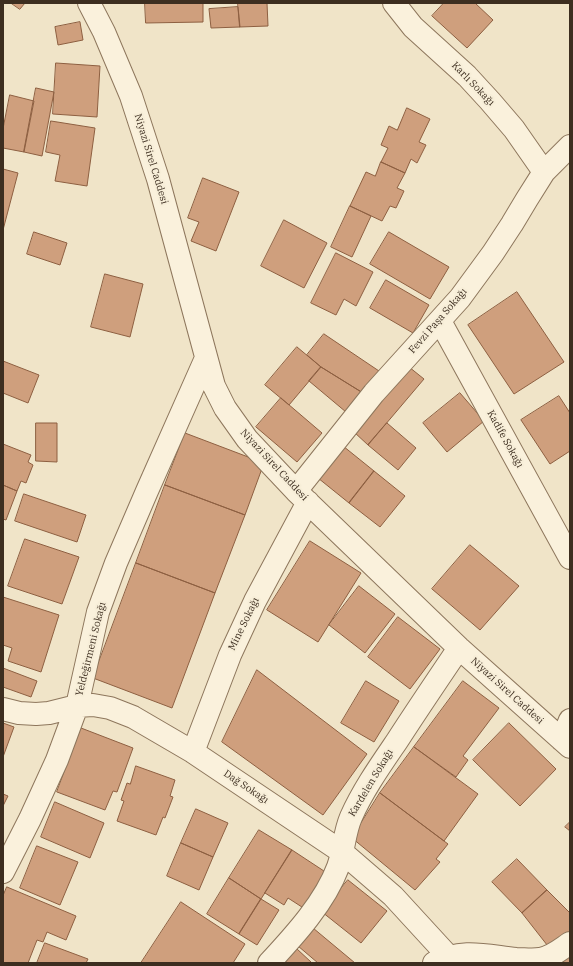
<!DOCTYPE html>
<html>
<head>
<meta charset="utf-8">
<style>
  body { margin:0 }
  #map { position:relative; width:573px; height:966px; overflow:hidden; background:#f0e4c8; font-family:"IBM Plex Serif",serif }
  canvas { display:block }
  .frame { position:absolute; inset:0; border:4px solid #3d2e20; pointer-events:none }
</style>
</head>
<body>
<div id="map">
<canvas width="573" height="966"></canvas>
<div class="frame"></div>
</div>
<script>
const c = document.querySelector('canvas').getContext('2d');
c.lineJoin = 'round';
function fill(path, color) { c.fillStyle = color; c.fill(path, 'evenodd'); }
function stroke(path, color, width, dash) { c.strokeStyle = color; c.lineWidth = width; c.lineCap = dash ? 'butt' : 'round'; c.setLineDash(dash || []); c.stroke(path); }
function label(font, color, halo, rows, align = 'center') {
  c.font = font + ' "IBM Plex Serif",serif'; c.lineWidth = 4; c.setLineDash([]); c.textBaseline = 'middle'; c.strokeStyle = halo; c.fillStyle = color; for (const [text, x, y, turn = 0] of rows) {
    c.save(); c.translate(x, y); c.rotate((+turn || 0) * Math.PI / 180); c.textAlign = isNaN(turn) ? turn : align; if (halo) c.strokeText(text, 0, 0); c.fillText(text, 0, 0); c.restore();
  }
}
const building = new Path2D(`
  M11,3H25L20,9Z
  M145,3H203V22L146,23Z
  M238,3H267L268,26L240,27Z
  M444,3H475L493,20L467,48L432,16Z
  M238,7L240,27L211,28L209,9Z
  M80,22L83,40L58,45L55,27Z
  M56,63L100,66L97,117L53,114Z
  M36,88L54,92L42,156L24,152Z
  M10,95L34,101L24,152L3,148V129Z
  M407,108L430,119L419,142L426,145L417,163L411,159L405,173L381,162L388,148L381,145L389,126L397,130Z
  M51,121L95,128L87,186L55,181L60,155L46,152Z
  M381,162L405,173L397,188L404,191L396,208L390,206L382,221L350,206L366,172L375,176Z
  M3,169L18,173L3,230Z
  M203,178L239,192L216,251L191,241L199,222L188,218Z
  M350,206L371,216L352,257L331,247Z
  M284,220L327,243L304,288L261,266Z
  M34,232L67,243L60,265L27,254Z
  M389,232L449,267L430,299L370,264Z
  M336,253L373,272L356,306L344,299L336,315L311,303Z
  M105,274L143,284L130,337L91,327Z
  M386,280L429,305L413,333L370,308Z
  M517,292L564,362L514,394L468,325Z
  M324,334L379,371L363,393L321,367L307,355Z
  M297,347L321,367L289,405L265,385Z
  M3,361L39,375L28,403L3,393Z
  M321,367L363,393L346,412L309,381Z
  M409,367L424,379L368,445L354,432Z
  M460,393L484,421L447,452L423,423Z
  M559,396L570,413V451L550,464L521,420Z
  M281,398L322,433L297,462L256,427Z
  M36,423H57V462L36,461Z
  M387,423L416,448L398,470L368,445Z
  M185,433L264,463L245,515L165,485Z
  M3,444L31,455L28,462L33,465L26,483L21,481L17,491L3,485Z
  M343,446L374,471L349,503L318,478Z
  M374,471L405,496L380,527L349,503Z
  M3,485L17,491L6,520L3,519Z
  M165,485L245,515L215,593L136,563Z
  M24,494L86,515L77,542L15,521Z
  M25,539L79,557L62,604L8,586Z
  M310,541L361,573L318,642L267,610Z
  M470,545L519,586L480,630L432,589Z
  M136,563L215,593L172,708L93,678Z
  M359,586L395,614L365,653L329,625Z
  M3,597L59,615L41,672L8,661L12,648L3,645Z
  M398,617L440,649L410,689L368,657Z
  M3,668L37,681L31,697L3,687Z
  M257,670L367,754L323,815L222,742Z
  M366,681L399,701L374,742L341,723Z
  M463,681L499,708L463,756L468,760L456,777L414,747Z
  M3,723L14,727L3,757Z
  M509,723L556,769L520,806L473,760Z
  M81,728L133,748L117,792L113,791L105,810L57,792Z
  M414,747L478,794L444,841L380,793Z
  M136,766L175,780L170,796L173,797L165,818L163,817L156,835L117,821L124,801L121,800L127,783L130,784Z
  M380,793L448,844L436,859L440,862L415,890L352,838Z
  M3,794L8,796L3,806Z
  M55,802L104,823L90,858L41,837Z
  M196,809L228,823L213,857L181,843Z
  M570,822V831L565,827Z
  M259,830L292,850L261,899L229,878Z
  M181,843L213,857L199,890L167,876Z
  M37,846L78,862L60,905L20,888Z
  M292,850L327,873L305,909L288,898L284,905L265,893Z
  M517,859L547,890L522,913L492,882Z
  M229,878L261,899L239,934L207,914Z
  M348,880L387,911L361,943L322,912Z
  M7,887L76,916L66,940L47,932L43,942L37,940L28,963H3V896Z
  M547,890L570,913V937L551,950L522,913Z
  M261,899L279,910L257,945L239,934Z
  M181,902L245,944L233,963H141Z
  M313,928L355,963H318L298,946Z
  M45,943L88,959L86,963H37Z
  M297,949L311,962V963H285Z
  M570,949V963H554Z`);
fill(building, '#cf9f7d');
stroke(building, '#8d5f41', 1);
const minor = new Path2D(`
  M89,3L104,32L131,96L158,179L214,386L225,408L247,439L296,491L459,648L570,747
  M394,3L413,27L467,76L490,101L514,129L544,172
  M440,321L570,558
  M296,491L374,393L460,298L493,253L512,224L527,199L544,172L570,146
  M3,709L19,713L36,714L49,713L77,706L93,705L110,708L133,717L193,752L342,852L393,896L449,957
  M562,740L570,720
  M193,752L230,655L255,601L308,502
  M3,872L30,819L57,760L77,706L98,612L116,563L147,491L206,358
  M269,963C295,935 325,902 338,867C344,851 344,833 351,817C363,790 380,766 397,741C417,710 438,679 459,648
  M434,963C462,948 487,956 516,959C524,959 532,960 540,959C552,957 561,949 570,943`);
stroke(minor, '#8d765c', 24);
stroke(minor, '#faf1dc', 22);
label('10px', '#3d2e20', '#f7eed8', [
  ["Karlı Sokağı",473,84,46],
  ["Niyazi Sirel Caddesi",151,159,73],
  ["Fevzi Paşa Sokağı",438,321,-49],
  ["Kadife Sokağı",505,439,61],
  ["Niyazi Sirel Caddesi",274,465,47],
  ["Mine Sokağı",244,624,-64],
  ["Yeldeğirmeni Sokağı",91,649,-76],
  ["Niyazi Sirel Caddesi",507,691,42],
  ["Kardelen Sokağı",371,783,-59],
  ["Dağ Sokağı",246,787,34]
]);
</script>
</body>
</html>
